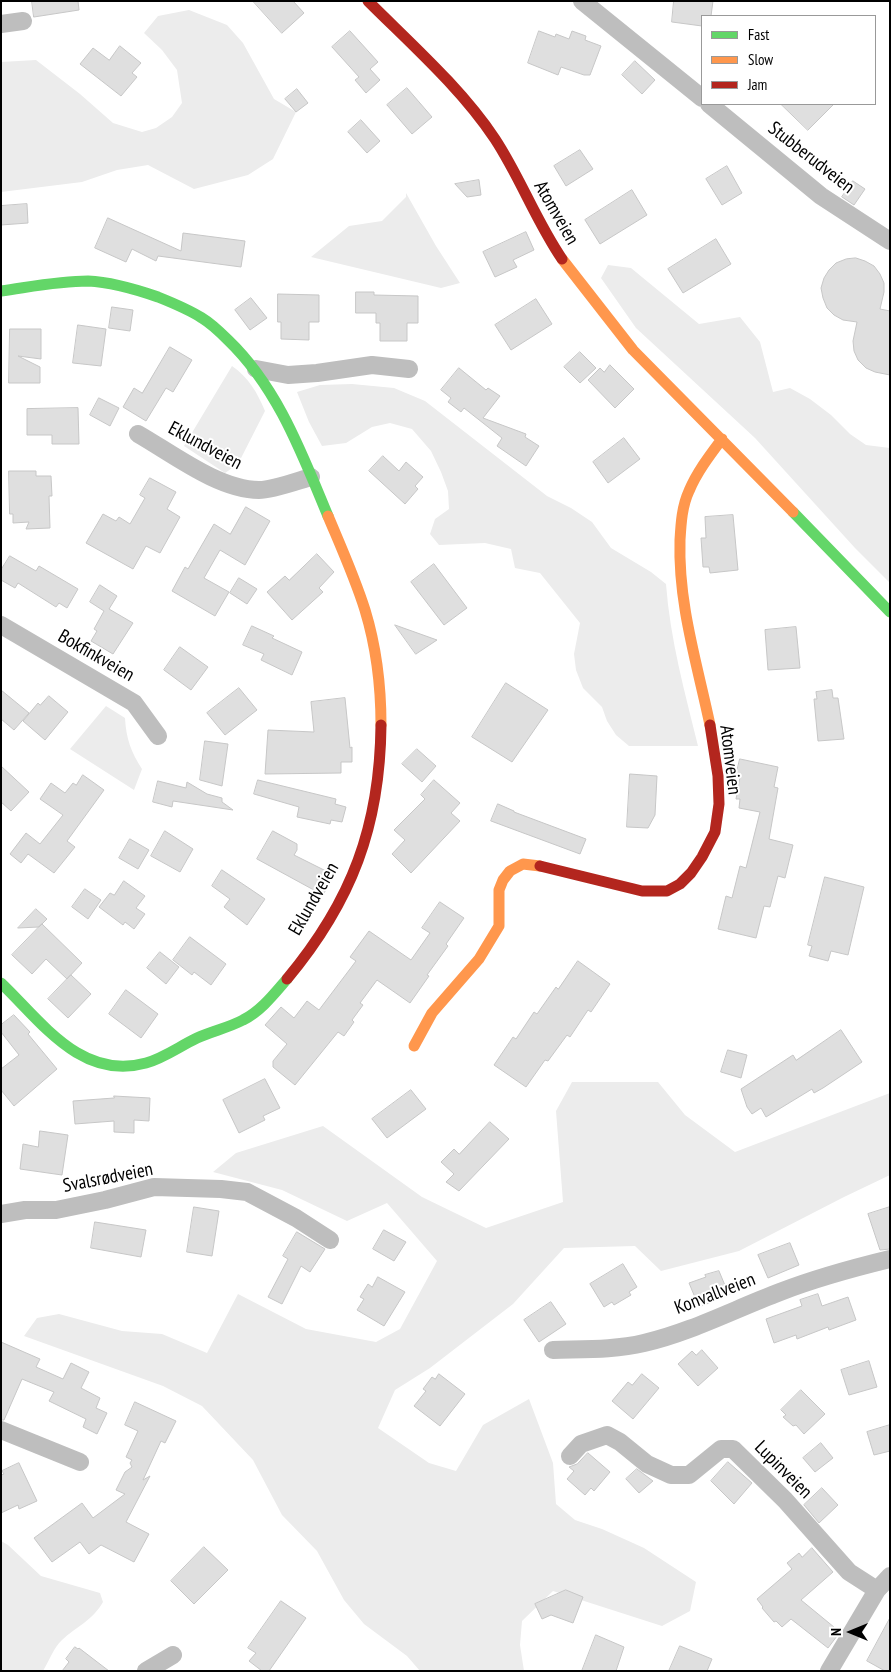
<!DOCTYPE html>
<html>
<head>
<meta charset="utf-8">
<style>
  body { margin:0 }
  #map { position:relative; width:891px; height:1672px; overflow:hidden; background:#fff; font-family:"PT Sans Narrow",sans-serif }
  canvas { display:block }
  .frame { position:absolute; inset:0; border:2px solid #000; pointer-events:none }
  .legend { position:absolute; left:701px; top:15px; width:175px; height:90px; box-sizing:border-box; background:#fff; border:1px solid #999; margin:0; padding:6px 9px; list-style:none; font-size:15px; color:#000 }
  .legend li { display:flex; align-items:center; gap:10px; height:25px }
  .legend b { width:25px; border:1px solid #999 }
  .north { position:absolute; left:826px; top:1607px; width:50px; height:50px; -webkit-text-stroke:4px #fff; paint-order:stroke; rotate:270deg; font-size:14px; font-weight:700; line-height:20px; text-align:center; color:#000 }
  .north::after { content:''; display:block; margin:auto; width:18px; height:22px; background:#000; clip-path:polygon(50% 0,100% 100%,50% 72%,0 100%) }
</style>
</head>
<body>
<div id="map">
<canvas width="891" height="1672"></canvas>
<div class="frame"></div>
<ul class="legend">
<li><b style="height:6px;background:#63d668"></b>Fast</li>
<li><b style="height:6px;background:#ff974d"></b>Slow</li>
<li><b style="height:6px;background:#b3261e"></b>Jam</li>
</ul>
<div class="north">N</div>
</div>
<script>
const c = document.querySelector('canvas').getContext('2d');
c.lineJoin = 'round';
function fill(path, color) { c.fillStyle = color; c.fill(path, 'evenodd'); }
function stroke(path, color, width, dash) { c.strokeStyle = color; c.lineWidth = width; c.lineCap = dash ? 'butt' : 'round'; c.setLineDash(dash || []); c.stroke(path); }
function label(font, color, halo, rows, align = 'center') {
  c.font = font + ' "PT Sans Narrow",sans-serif'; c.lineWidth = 4; c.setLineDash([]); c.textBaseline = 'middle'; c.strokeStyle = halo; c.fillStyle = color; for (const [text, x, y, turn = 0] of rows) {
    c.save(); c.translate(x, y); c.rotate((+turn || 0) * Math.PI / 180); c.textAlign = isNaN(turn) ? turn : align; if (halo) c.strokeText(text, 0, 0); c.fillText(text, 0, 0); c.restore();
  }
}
fill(new Path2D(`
  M189,10L227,25L243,43L274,99L296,112L273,159L248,175L194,189L148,165L117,170L82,182L1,192V62L36,60L80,94L113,123L142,132L156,128L172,117L182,103L177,70L162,50L144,33L158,16Z
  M406,193L436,246L460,283L441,288L311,257L349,226L382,221L406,197Z
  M608,265L631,268L699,324L740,317L760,342L773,392L790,388L810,399L831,415L850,434L866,445L890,448V583L855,548L755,438L636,328L601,278Z
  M232,366C249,378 257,392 265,411L238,464L225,473L184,446Z
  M352,384L394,388L425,401L547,496L571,508L592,522L611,548L651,572L666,584C670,639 685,693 698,746H629L616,735L607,721L602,707L583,688L576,670L574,654L580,623L540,573L515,568L511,549L485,543L439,545L430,534L435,519L449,509L448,491L441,472L431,451L412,429L390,423L372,427L346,443L322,446L309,422L297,392L320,385Z
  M106,706L125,718C126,738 131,752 142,769L134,790L70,749Z
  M572,1082H658L685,1115L735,1152L890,1093V1175L844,1197L739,1251L661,1271L635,1246L564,1248L513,1304L430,1368L395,1390L378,1428L429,1463L456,1471L483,1425L529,1399L553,1463L556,1504L575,1520L602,1529L644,1548L696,1582L690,1611L662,1626L553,1591L522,1621L520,1645L524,1671H420L407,1656L364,1624L344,1600L317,1551L282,1515L253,1460L202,1406L163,1386L24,1336L37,1318L59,1314L122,1331L162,1334L207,1353L238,1294L306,1329L376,1342L400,1329L437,1261L387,1203L347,1221L282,1190L213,1172L236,1153L323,1126L422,1197L486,1228L563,1202L556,1111Z
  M1,1541L8,1545L41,1576L100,1593L103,1602C93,1620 76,1627 62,1640C54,1647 49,1661 43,1671H1Z`), '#ececec');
const building = new Path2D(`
  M32,1H78L79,10L34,17Z
  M253,1H293L304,13L282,33Z
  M674,1H713L711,16H702V26L672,22Z
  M350,31L378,62L370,69L380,80L366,93L355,80L359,77L332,47Z
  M539,31L555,37L556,34L569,39L572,31L586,36L585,40L601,46L590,75H584L561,67L558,75L528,63Z
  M120,46L141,63L132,73L137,77L121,96L80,64L93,48L109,60Z
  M635,61L655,80L642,94L622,75Z
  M407,88L432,117L412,134L387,105Z
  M297,89L308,103L296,112L285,99Z
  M781,104H834L808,130Z
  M361,120L380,141L367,153L348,132Z
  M580,150L593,169L566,186L554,166Z
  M727,166L742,193L722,205L706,179Z
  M479,180L481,195L467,197L455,184Z
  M853,181L865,189L854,205L842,197Z
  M632,190L647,215L600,244L585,220Z
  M27,204L28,223L1,225V206Z
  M108,218L181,251L183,233L245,241L241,267L158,256L156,261L132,249L126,262L95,248Z
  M526,232L534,250L513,260L517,267L495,277L483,252Z
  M716,239L731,264L683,293L668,269Z
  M856,258L865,261L874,266L880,274L884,283V292L880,309L890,311V375L875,372L866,368L858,360L854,351L853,341L857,322L843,320L834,315L827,308L823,298L821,288L824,278L829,270L836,263L846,259Z
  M356,292H374V295L418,296V323H407V341H380V323H376V313H356Z
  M278,294L319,295V322H309V340L281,339V322H278Z
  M251,298L267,318L250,330L235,310Z
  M536,299L552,324L511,350L495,325Z
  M112,307L133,310L130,331L109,328Z
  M78,325L106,329L101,366L73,363Z
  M10,329H41V359L18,356L40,367V383H9Z
  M170,347L192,360L173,392L166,388L146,421L123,407L134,388L142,393Z
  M580,352L596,368L580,383L564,367Z
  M610,365L634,389L615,408L588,380L600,368L604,372Z
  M459,368L486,390L488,388L500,396L483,418L526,434L525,437L539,446L526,466L497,446L502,438L464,408L461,412L448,402L451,398L441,390Z
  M99,398L119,408L110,426L90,415Z
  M78,408L79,444H52V435H27V409Z
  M624,438L640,459L608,483L593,462Z
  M383,456L399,471L406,462L423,477L415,486L418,489L405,504L369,471Z
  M9,471H36V476H51L52,496H49L50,528L26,529L29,522L13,523V514H10Z
  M150,478L176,492L167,509L180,517L160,553L146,546L133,569L86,543L103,514L116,521L119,517L130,524L145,498L140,495Z
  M246,507L270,521L245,565L220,550L204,578L229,592L215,616L172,591L185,567L188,569L214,524L230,534Z
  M733,515L738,570L710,573L709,567H703L701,538H706L705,517Z
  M317,554L334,572L319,588L323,592L292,620L267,592L285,576L289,580Z
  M10,556L36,571L39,566L78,589L67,608L59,603L56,607L18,583L15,588L1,580V570Z
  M434,564L467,608L444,625L411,582Z
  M239,578L257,589L247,604L230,593Z
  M100,585L117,596L109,609L133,623L113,654L91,641L97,631L94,629L104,611L90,602Z
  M395,625L437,640L416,654Z
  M252,626L274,636L272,638L302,652L292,675L261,660L264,654L243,645Z
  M796,627L800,668L768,670L765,630Z
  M180,647L208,667L191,690L164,670Z
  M506,683L548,710L512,762L472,737Z
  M239,688L257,710L225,735L207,713Z
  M1,690L29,713L14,730L1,719Z
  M832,690L833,698H838L844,739L818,741L814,699H817L816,692Z
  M49,696L68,712L45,740L23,721L38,703L40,705Z
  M345,698L350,748L352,747V762H341V773L265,774L268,730L314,732L311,702Z
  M205,741L228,744L222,786L200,780Z
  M417,749L436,766L422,782L402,764Z
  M740,759L778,767L774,787L778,788L769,839L793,845L785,878L778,876L770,907L764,906L756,938L718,929L726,896L732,898L740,866L746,868L760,812L739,808L740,799H736L740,777L736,776Z
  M1,766L29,792L11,811L1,802Z
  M630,774L657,776L655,815L648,828L627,827Z
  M83,775L104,790L67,841L75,847L54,873L28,854L21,863L10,854L26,833L40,844L63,815L40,799L51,783L65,793L73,783L76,785Z
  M258,780L336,799L335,804L346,807L342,822L331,820L330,824L297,817L299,807L254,794Z
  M434,780L460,803L451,813L460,821L411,873L392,854L405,840L394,830L425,799L421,795Z
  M158,781L186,788L187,782L207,794L222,798V802L233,810L173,801L172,807L153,802Z
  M498,804L514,811V812L586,839L580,854L491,821Z
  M165,831L193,849L180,872L151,856Z
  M273,831L297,844V850L294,855L334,875L323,895L257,859Z
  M130,839L149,850L138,869L119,858Z
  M222,870L265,899L247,925L224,907L230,899L212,886Z
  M825,877L864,887L848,955L831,951L828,961L809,956L812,946L808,945Z
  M124,881L145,896L136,908L145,914L134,929L125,922L123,925L99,907L110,893L114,895Z
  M85,889L101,900L88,919L72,907Z
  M440,902L464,918L446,944L448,946L427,975L429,976L410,1003L377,980L360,1003L363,1005L352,1020L354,1022L344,1036L338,1032L295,1085L273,1067V1061L287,1044L265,1025L281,1007L294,1018L307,1001L319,1010L356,961L350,957L369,931L411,960L430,933L422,928Z
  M36,909L47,919L39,927L18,928Z
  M42,924L82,963L67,979L46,959L32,974L12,955Z
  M190,937L226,964L211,985L194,972L192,975L173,960Z
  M160,952L179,967L166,984L147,968Z
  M578,961L610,984L591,1012L588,1010L570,1037L567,1035L548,1061L545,1060L526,1087L494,1065L513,1037L516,1039L534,1012L537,1014L556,987L558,989Z
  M71,975L91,994L68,1018L48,999Z
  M126,990L158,1014L141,1038L109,1014Z
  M14,1015L30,1032L28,1034L57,1069L14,1106L1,1090V1069L19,1055L1,1032V1025Z
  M841,1030L862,1062L823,1088L814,1093L812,1089L766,1117L761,1108L752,1114L747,1107L741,1089L793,1055L796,1060Z
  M728,1050L747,1055L741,1078L721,1072Z
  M265,1079L280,1108L263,1116L265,1120L239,1133L223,1100Z
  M411,1090L426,1109L387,1138L372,1119Z
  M114,1096L150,1098L149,1121L134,1120V1133L114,1132V1121L75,1124L73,1101L114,1098Z
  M490,1122L509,1139L459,1191L446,1182L454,1174L441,1162L454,1149L459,1154Z
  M40,1131L68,1135L62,1175L20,1169L23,1144L38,1147Z
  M194,1207L219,1211L212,1256L187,1252Z
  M890,1207V1249L880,1250L868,1214Z
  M95,1222L146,1230L141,1257L91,1248Z
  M384,1230L406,1242L394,1261L373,1249Z
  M297,1232L325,1249L310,1272L301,1266L282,1304L268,1297L288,1259L283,1256Z
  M790,1243L799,1265L768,1278L758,1255Z
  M623,1264L637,1287L629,1292L631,1295L614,1305L612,1302L604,1307L590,1284Z
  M719,1271L729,1295L699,1307L689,1283L706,1277L705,1275Z
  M378,1277L405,1292L384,1326L357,1310L364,1299L360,1297L368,1284L372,1287Z
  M818,1294L822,1306L848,1297L856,1320L829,1330L828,1327L797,1339L796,1335L774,1343L766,1319L802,1306L800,1300Z
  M551,1302L566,1324L539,1342L524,1320Z
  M1,1342L40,1359L36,1367L63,1379L71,1363L89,1372L81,1388L100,1398L96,1408L107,1413L97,1434L83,1427L86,1419L49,1401L54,1392L22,1379L4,1420H1Z
  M702,1350L718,1368L698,1386L678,1364L692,1351L696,1355Z
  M869,1361L877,1387L849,1395L841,1370Z
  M439,1374L465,1394L440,1426L414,1406L426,1391L423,1389L432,1377L435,1379Z
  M642,1374L659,1388L633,1419L612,1401L628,1382L632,1385Z
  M801,1390L825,1414L804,1434L796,1425L793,1426L783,1417L786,1415L781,1410Z
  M135,1402L176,1421L165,1443L161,1441L143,1480L150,1476L126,1522L149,1534L134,1562L101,1545L89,1554L80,1542L52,1562L34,1538L82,1503L93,1518L125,1494L116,1490L125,1472L132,1467L130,1463L132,1460L126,1457L138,1431L125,1425Z
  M890,1425V1451L874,1455L867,1432Z
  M821,1443L833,1458L815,1472L803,1458Z
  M588,1453L610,1472L594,1491L591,1488L585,1495L567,1479L574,1471L569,1467L577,1464Z
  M728,1462L752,1483L734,1504L711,1481Z
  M19,1463L37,1501L19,1509L18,1505L1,1513V1475L4,1474L2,1471Z
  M637,1469L653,1481L639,1493L626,1479Z
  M822,1488L838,1505L819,1523L804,1505Z
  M204,1547L228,1570L194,1604L171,1581Z
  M812,1548L833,1572L801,1600L840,1632L828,1648L791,1619L782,1627L776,1621L774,1622L762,1608L763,1607L757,1599L792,1569L787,1563L799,1553L802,1557Z
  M566,1590L583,1597L573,1623L551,1615L542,1619L535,1604Z
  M281,1601L306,1618L269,1671H262L249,1661L256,1653L248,1648Z
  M890,1618V1671H885L867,1661Z
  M596,1635L624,1647L616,1671H582Z
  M680,1646L712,1659L707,1671H669Z
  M75,1647L78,1649L79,1648L109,1671H62L69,1662L66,1659Z`);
fill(building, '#dfdfdf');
stroke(building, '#c7c7c7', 1);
stroke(new Path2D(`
  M582,1L702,98
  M1,24L23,21
  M709,104L821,196L890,241
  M256,369L288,375L317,373L372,365L409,369
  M138,434C173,454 219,490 259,490C273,490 297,481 311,477
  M1,625L134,703L158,736
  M1,1214L25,1210H56L105,1200L154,1187L221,1189L247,1192L296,1218L330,1240
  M553,1350C583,1349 615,1350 644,1343C691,1332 735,1309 780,1292C816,1278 853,1268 890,1259
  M1,1430L80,1462
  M570,1456L581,1444L607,1435L620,1442L647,1464L671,1475H689L721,1449H733L785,1500L849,1572L877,1590
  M146,1671L173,1655
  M829,1671L877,1590L890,1576`), '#bebebe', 18);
stroke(new Path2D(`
  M1,291C30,287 59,281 88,281C111,282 135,289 158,297C173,303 188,309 202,318C212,324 220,332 228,340C278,388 302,454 328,516
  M793,512L890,612
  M1,983C41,1021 81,1081 146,1063C164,1058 180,1046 197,1038C212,1031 228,1028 243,1020C261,1011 274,994 287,979`), '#63d668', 11);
stroke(new Path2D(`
  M562,259L633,350L793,512
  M328,516C341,547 355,578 365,610C376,646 381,687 381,725
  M710,725C697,663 678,604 680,540C681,523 682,506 689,491C697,472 710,455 722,439
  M414,1046L432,1013L479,959L499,926V890L503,880L510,871L523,864L540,866`), '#ff974d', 11);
stroke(new Path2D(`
  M368,1C411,44 461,88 495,139C520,177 536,221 562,259
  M540,866L642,891H667L680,884L691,873L702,857L715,832L719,804L718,776L710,725
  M287,979C352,901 380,826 381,725`), '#b3261e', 11);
label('19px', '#000', '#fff', [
  ["Stubberudveien",811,158,38],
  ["Atomveien",556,213,60],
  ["Eklundveien",205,446,28],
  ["Bokfinkveien",96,656,30],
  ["Atomveien",730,760,83],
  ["Eklundveien",314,899,-60],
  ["Svalsrødveien",108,1178,-11],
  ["Konvallveien",715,1294,-21],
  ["Lupinveien",783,1470,45]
]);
</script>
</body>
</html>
